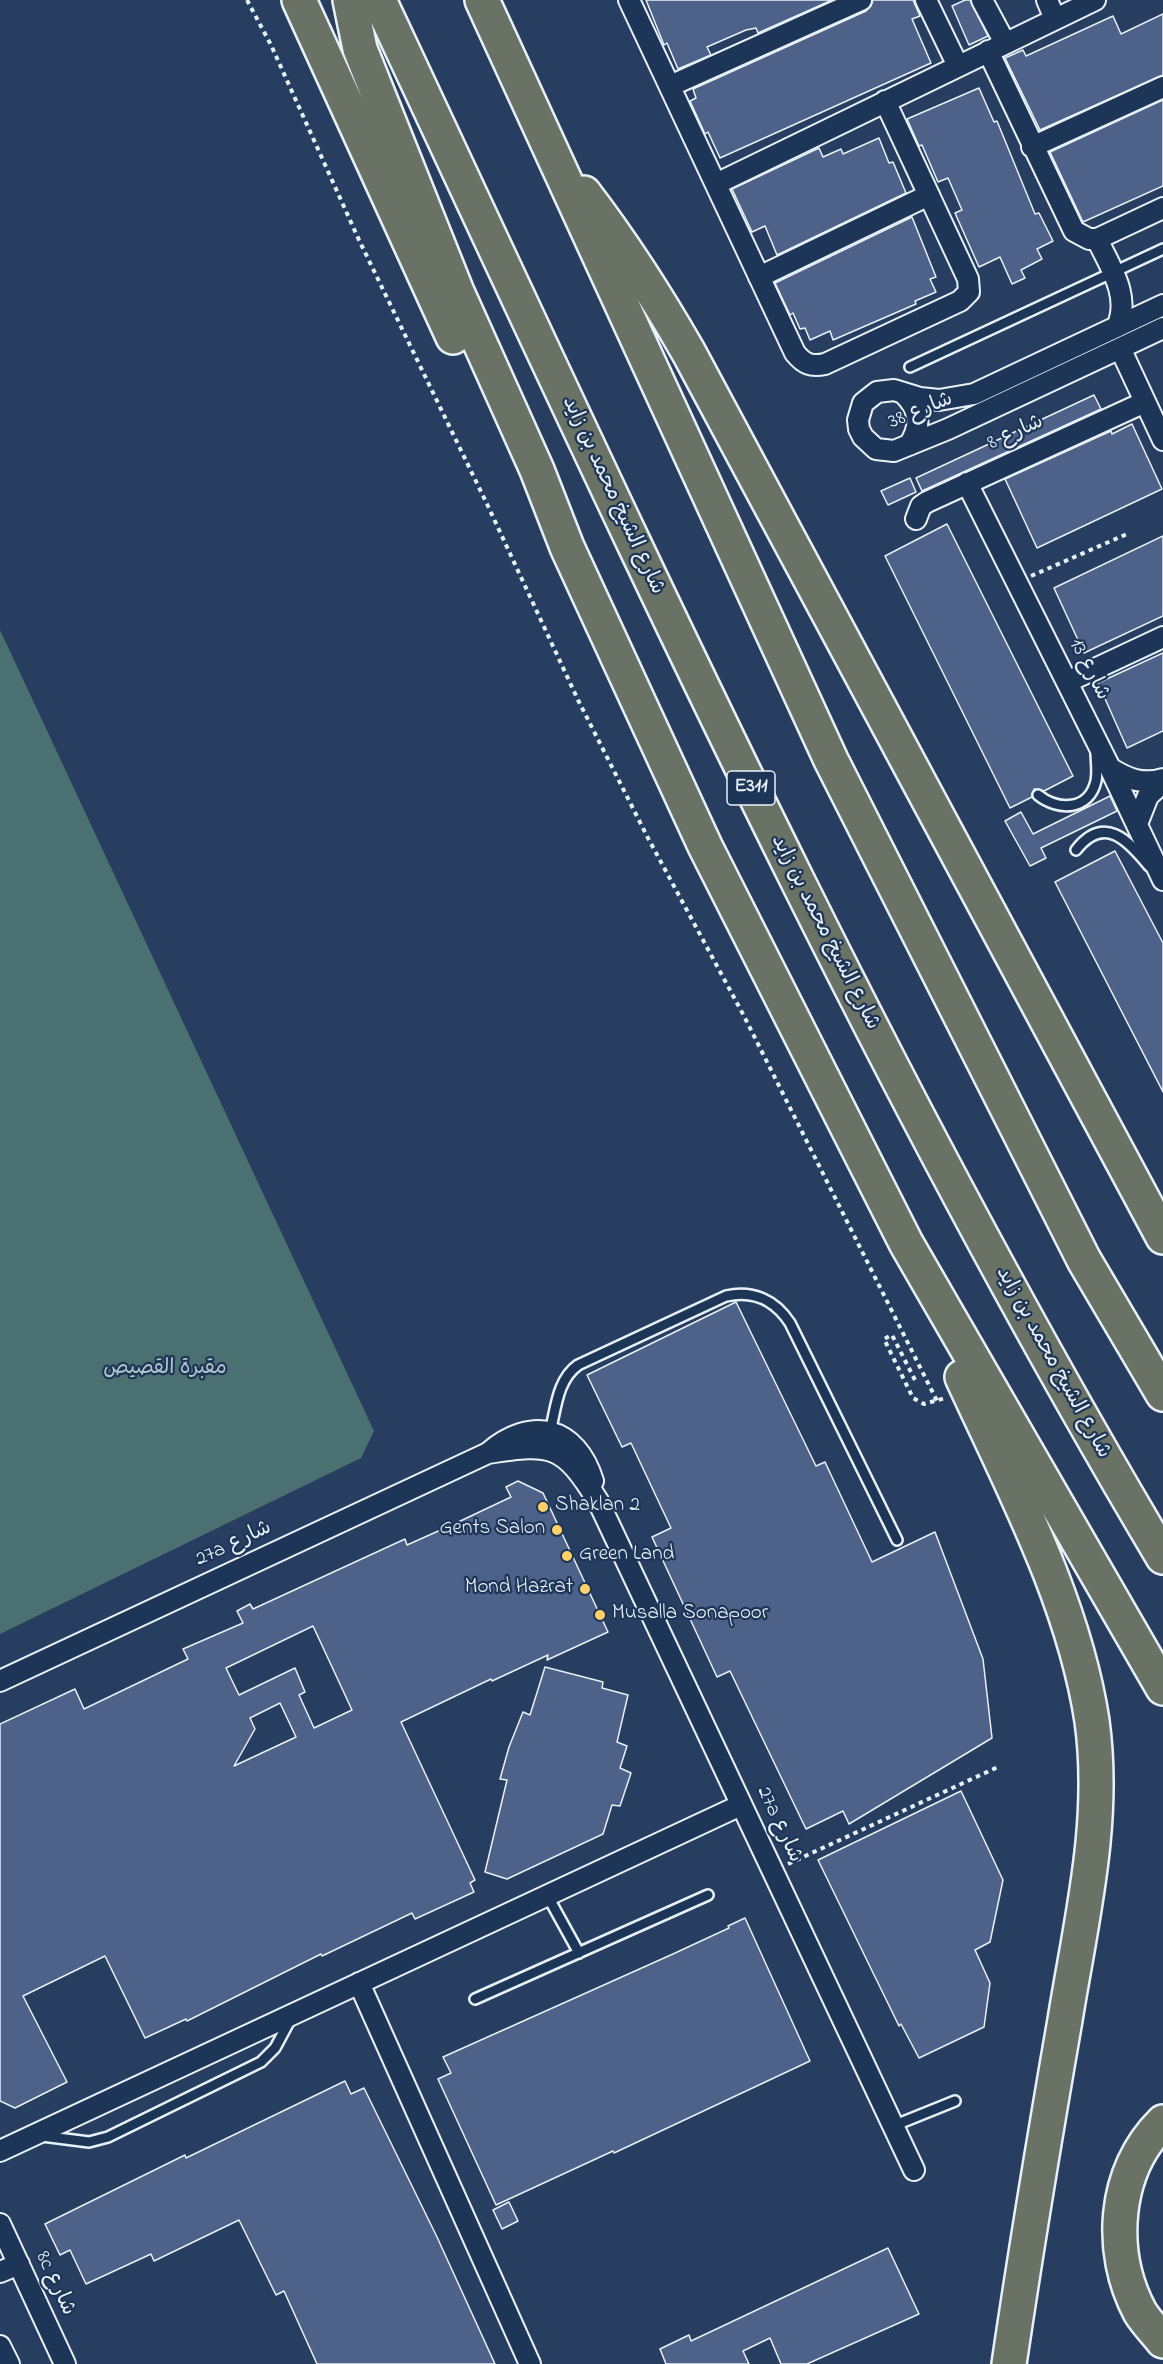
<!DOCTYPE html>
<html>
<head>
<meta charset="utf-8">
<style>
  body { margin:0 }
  canvas { display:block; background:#273e61 }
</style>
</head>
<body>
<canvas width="1163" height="2364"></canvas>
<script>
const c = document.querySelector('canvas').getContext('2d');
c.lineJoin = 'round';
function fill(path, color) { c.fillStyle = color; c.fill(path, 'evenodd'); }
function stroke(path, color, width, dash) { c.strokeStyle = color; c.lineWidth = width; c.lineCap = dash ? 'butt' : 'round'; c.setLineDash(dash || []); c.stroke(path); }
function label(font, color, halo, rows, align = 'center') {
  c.font = font + ' "Indie Flower","Playpen Sans Arabic",sans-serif'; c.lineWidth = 4.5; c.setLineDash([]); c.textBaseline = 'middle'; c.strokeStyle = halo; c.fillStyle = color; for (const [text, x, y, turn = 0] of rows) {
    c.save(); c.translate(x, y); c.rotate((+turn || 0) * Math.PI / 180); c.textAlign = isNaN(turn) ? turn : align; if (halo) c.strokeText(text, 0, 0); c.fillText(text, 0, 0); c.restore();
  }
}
fill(new Path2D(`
  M0,630L374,1431L361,1458L0,1634Z`), '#4b7072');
const building = new Path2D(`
  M646,0H832L758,33L756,28L746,30L707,47L711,55L678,69L667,43L664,45Z
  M873,0H913L920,16L912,19L931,63L720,158L708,132L705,134L690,101L696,98L693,89L866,11L871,6Z
  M965,0H970L988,36L969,45L952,6Z
  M1163,14V75L1040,130L1005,58L1023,50L1026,56L1113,16L1121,34Z
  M979,88L994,122L997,121L1035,214L1039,213L1053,241L1037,249L1042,259L1021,270L1025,278L1012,284L1000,257L979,267L955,213L962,210L948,178L938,182L922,145L919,146L907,119Z
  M1163,100V186L1083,222L1050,152Z
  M879,138L889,163L893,162L906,193L777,255L765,226L752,232L732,189L819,148L823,157L841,149L843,154Z
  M912,217L936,277L930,279L936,292L915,301L916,304L833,340L830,331L810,340L805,328L800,329L793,313L790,315L775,283Z
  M1094,395L1101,409L922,491L916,478Z
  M1132,424L1162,489L1037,548L1005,479L1111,431L1112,434Z
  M910,478L916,492L888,505L881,491Z
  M947,524L1073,776L1044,791L1034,789L1032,797L1010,808L885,556Z
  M1163,536V616L1084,653L1054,588Z
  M1163,653V731L1127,748L1098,683Z
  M1110,796L1117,811L1041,848L1046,858L1030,866L1005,821L1021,812L1033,834Z
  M1115,851L1163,943V1092L1055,882Z
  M736,1302L816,1466L825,1462L872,1562L935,1532L983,1659L992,1738L849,1824L843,1811L806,1829L730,1671L717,1677L652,1537L671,1528L631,1443L622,1447L587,1375Z
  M518,1481L543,1493L608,1632L547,1660L548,1655L492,1681L491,1679L401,1722L475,1880L470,1883L474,1892L415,1919L412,1913L322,1956L321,1954L187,2021L186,2019L145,2038L105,1956L23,1996L67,2082L15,2108L0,2101V1724L75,1689L84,1709L188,1659L183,1649L243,1623L237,1611L250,1604L253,1609L405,1539L407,1545L454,1524L511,1497L506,1487ZM313,1626L352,1710L314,1728L299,1695L305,1692L295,1668L239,1695L226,1668ZM280,1703L296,1737L234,1766L255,1729L250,1718Z
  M545,1667L603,1682L602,1688L628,1695L617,1742L627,1746L620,1768L631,1773L620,1806L612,1805L603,1834L507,1879L485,1872L507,1780L500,1779L509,1747L523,1712L530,1715Z
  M961,1791L1003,1880L990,1942L975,1950L990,1983L984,2027L919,2058L901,2024L899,2026L818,1860Z
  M745,1918L810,2061L614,2153L613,2151L496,2205L438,2079L451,2073L443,2057L673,1954L729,1928L728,1926Z
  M345,2081L351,2094L364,2088L437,2237L495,2364H317L284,2291L276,2295L239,2220L154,2261L151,2254L86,2284L70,2250L60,2255L45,2224L185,2155L186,2158Z
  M509,2202L518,2221L502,2229L493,2210Z
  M888,2248L919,2314L807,2364H781L770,2338L743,2351L749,2364H666L660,2349L689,2335L691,2341Z`);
fill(building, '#4e6188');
stroke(building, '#e8f1f8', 1.5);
const lane = new Path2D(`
  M910,367L1163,249
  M1038,795C1058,811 1089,811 1096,781C1098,772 1096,761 1096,752
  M1076,850C1104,814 1128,840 1149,866
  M550,1432C556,1409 557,1380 578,1365L726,1296C753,1290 775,1300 790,1323L897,1540
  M547,1895L579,1953
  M475,1999L708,1895
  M893,2126L955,2101
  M42,2136L89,2142L108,2137L261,2062L275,2048L290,2020`);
const street = new Path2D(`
  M629,0L795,353C804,364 811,367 825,364L960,301L969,292L968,279L885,101
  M926,0L958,66
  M982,0L1005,43
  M1047,0L1055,19
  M988,51L1074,231L1089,239H1097L1163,208
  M670,86L861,0
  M1032,147L1163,87
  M716,184L1095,0
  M1097,239C1110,267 1131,296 1117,327
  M759,277L929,195
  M1163,305L974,394L939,400L920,398L894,390L877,392L863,403L858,420L859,429L863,437L876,449L894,451L948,429L1163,328
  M1120,348L1163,440
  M903,393C920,409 922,426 909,445
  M967,483L1110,768L1163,880
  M916,519L921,506L927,502L1145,402
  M1067,682L1163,637
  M1110,768C1127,779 1143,785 1163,779
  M1137,824L1148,796L1163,782
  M488,1453C552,1443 563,1444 598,1501L914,2170
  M0,1681L488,1453C531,1416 576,1426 593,1481
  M359,1983L530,2364
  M0,2151L741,1805
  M0,2224L65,2364
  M0,2272L19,2264
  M0,2346L9,2364`);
const highway = new Path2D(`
  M299,0L453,337
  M350,0L360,49L457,292L537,470L567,547L705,846L906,1243L1163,1688
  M379,0C626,526 865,1057 1163,1557
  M482,0L831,760L1084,1260L1163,1394
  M584,193C623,244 657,297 689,353L1163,1237
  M962,1377C1012,1486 1074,1602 1092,1721C1106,1822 1081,1921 1065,2020C1045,2135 1026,2249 1009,2364
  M1163,2122C1113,2171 1108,2252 1140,2312C1146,2322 1156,2332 1163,2341`);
stroke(lane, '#e8f1f8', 14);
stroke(street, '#e8f1f8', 24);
stroke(highway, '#e8f1f8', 38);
stroke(new Path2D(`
  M247,0L271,45L359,240L487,504L578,700L648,838L744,1016L937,1401
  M1031,576L1127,534
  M915,1380L892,1335L884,1339L913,1398L924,1404L945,1398
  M788,1864L1000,1766`), '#e8f1f8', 4, [4.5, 4.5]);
stroke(lane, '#1d3557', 9);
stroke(street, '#1d3557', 20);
stroke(highway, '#6a7165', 33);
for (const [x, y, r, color] of [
  [543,1507,6,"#ffd166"],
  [557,1530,6,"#ffd166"],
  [567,1556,6,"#ffd166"],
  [585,1589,6,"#ffd166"],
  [600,1615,6,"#ffd166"]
]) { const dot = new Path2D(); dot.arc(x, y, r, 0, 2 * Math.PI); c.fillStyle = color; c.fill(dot); stroke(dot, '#1d3557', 2); }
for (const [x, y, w] of [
  [751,788,48]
]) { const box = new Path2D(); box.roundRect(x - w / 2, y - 17, w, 34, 4.5); c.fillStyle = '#1d3557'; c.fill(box); stroke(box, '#e8f1f8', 1.5); }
label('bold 20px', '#e8f1f8', null, [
  ["E311",751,788]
]);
label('21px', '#e8f1f8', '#1d3557', [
  ["شارع 38",921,412,-22],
  ["شارع 8",1016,434,-24],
  ["شارع الشيخ محمد بن زايد",612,496,65],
  ["شارع 13",1088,670,63],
  ["شارع الشيخ محمد بن زايد",824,933,63],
  ["شارع الشيخ محمد بن زايد",1052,1363,61],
  ["27a شارع",234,1545,-25],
  ["27a شارع",778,1825,65],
  ["8c شارع",54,2284,65]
]);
label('21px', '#b1c4c9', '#1d3557', [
  ["مقبرة القصيص",165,1370]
]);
label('21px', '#e8f1f8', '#1d3557', [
  ["Shaklan 2",555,1507],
  ["Gents Salon",545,1530,"right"],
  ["Green Land",579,1556],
  ["Mond Hazrat",573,1589,"right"],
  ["Musalla Sonapoor",612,1615]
], 'left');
</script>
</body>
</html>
